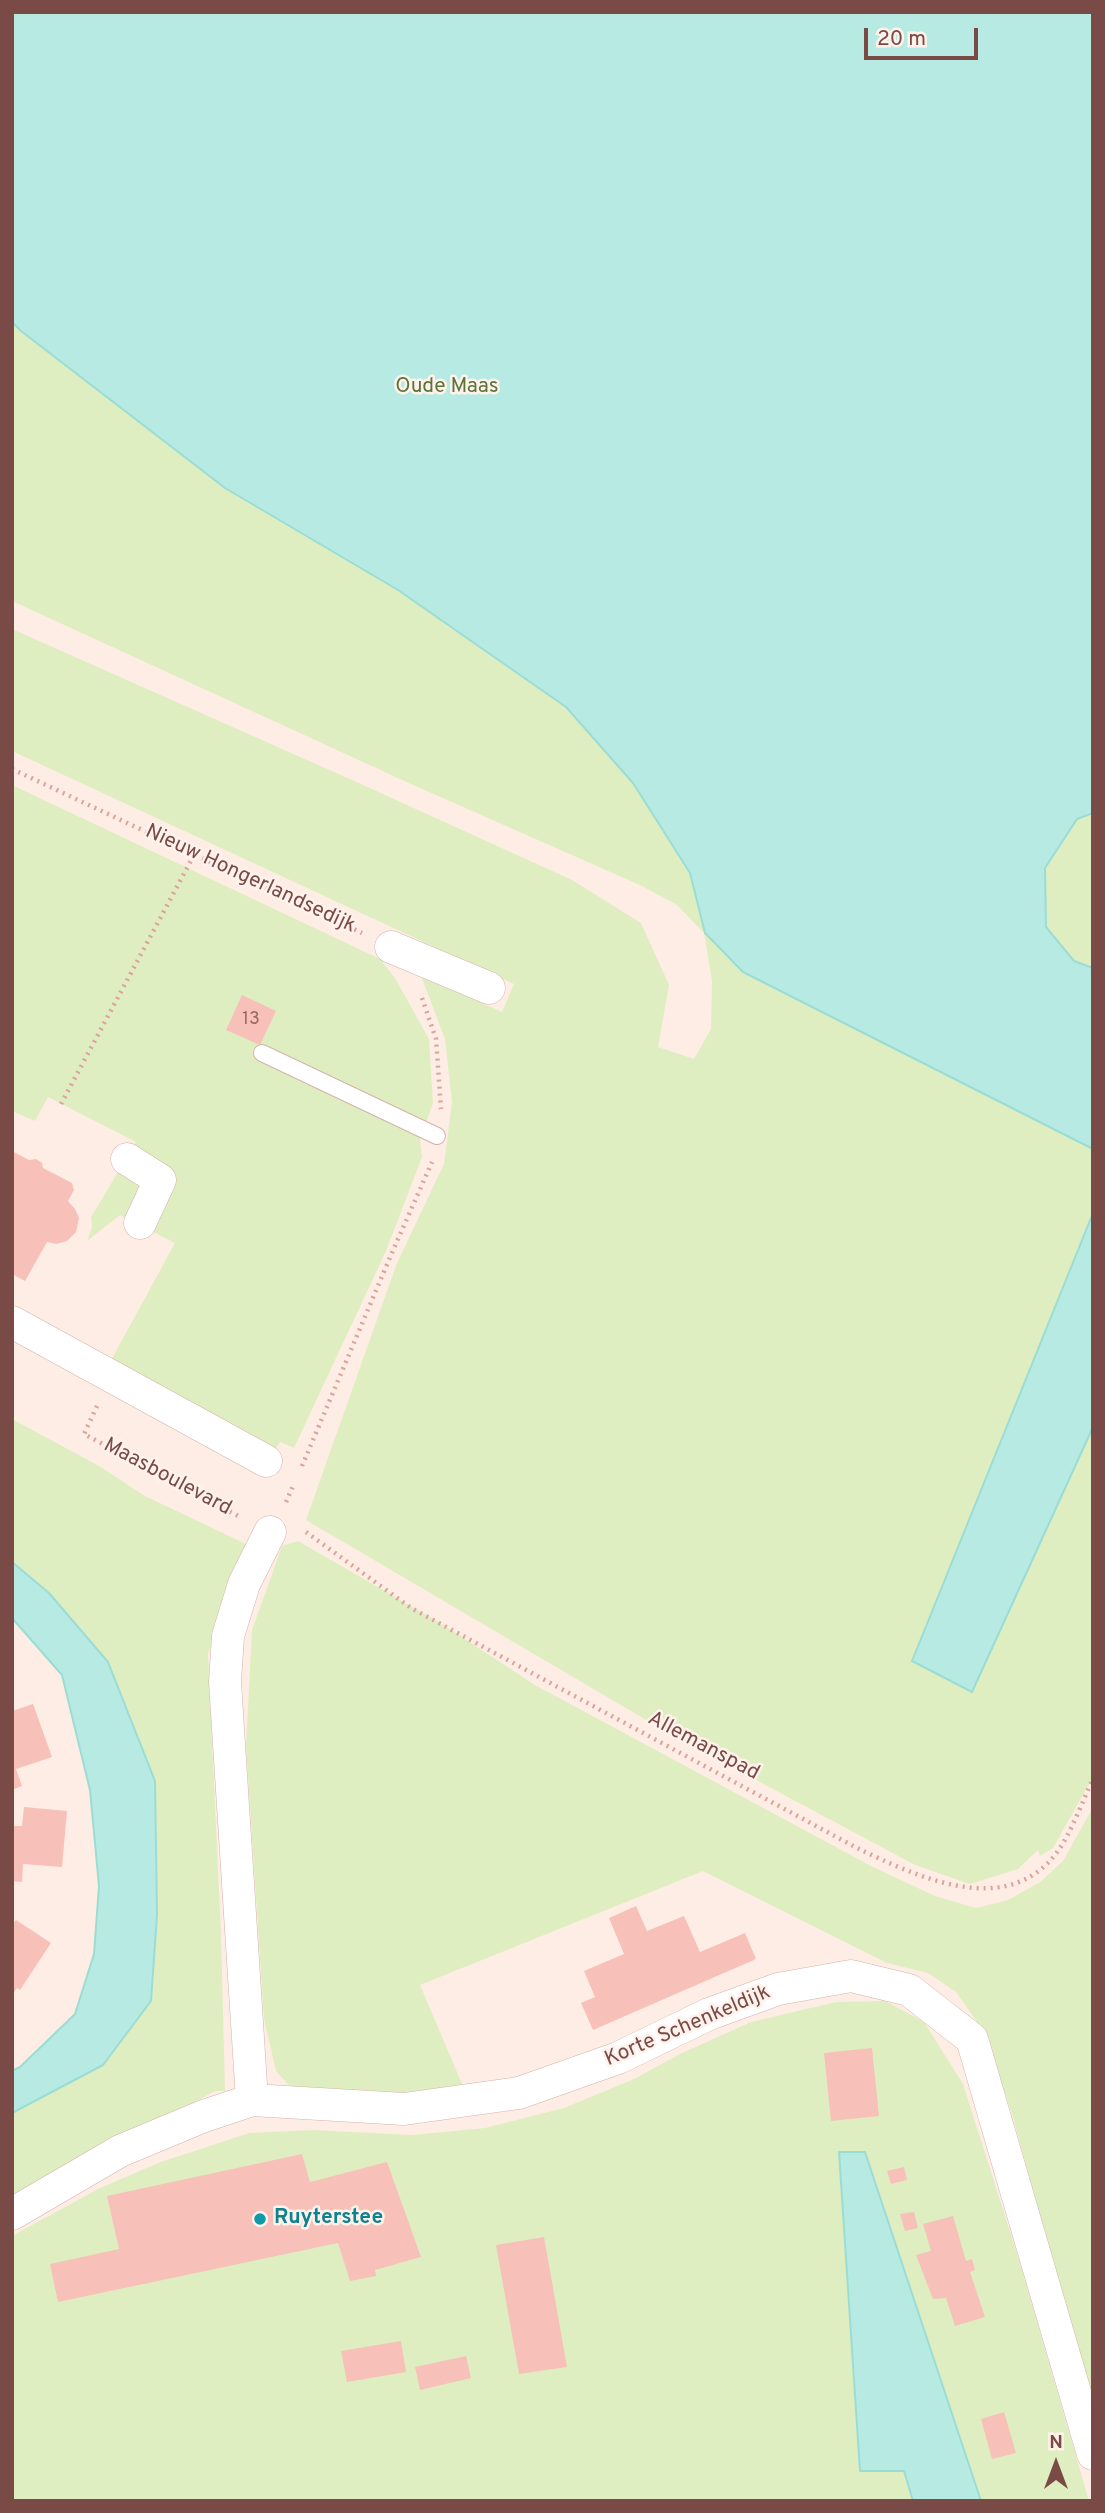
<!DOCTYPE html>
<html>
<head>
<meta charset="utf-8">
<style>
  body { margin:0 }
  #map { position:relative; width:1105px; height:2513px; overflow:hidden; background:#feede4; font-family:Overpass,sans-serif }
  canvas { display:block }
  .frame { position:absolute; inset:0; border:14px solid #7a4b46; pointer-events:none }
  .north { position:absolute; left:1021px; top:2429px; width:70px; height:70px; -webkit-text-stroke:5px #fff2ec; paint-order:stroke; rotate:0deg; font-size:19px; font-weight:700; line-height:28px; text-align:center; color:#7a4b46 }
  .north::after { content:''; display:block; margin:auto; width:24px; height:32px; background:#7a4b46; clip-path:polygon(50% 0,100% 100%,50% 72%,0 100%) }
  .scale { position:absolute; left:864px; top:28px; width:114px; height:32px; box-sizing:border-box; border:4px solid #7a4b46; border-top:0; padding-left:9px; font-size:21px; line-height:24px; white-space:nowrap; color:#7a4b46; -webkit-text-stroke:5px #fff2ec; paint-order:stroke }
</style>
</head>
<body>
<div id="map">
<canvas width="1105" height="2513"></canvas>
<div class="frame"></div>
<div class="north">N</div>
<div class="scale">20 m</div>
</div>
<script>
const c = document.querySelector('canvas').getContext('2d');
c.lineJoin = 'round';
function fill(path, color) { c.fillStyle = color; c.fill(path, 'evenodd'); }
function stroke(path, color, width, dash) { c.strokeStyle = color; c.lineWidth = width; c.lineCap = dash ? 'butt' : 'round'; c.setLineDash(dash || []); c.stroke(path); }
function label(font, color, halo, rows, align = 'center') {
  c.font = font + ' Overpass,sans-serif'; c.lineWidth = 5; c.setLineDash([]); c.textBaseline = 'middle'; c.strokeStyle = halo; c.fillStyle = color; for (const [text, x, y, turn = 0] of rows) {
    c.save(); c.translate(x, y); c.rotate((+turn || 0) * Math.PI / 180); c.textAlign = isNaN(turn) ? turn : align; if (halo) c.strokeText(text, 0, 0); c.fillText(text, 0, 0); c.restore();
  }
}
fill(new Path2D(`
  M12,12L1093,327V1777L1053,1848L1040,1856L1038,1850L1018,1869L970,1884L915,1865L670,1734L306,1520L397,1263L444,1164L452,1102L445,1039L421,976L502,1012L514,984L12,751V629L361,784L572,880L641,923L669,985L658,1047L694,1059L711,1029L712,981L704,933L677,905L642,886L411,784L12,601Z
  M12,785L380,959L395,978L429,1039L433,1103L420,1140L422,1157L386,1251L294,1448L280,1442L276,1448L109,1364L175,1243L120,1215L87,1241L92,1227L91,1217L136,1142L48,1097L35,1121L12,1111Z
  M12,1419L101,1467L143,1495L248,1545L208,1654L221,1934L225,2091H215L191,2104L12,2204V2113L103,2065L151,2001L157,1915L155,1781L49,1593L12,1562Z
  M298,1541L442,1624L535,1685L871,1866L935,1896L976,1908L1008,1900L1040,1882L1063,1861L1093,1807V2409L1012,2114L984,2032L956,1992L928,1973L887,1963L703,1871L420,1985L465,2091L377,2098L294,2091L276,2071L264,2019L246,1746L252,1630L282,1546Z
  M885,2001L924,2022L963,2084L1020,2263L1089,2501H981L865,2152H840L860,2471H904L913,2501H12V2236L98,2189L158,2163L249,2133L313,2130L412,2135L485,2128L564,2108L634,2079L680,2054L751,2022L836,2002Z`), '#dfeec0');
const water = new Path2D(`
  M12,12H1093V813L1077,819L1045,868L1046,927L1074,961L1093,968V1149L743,972L705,933L690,873L633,783L566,707L398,590L225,488L21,331L12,322Z
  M1093,1213V1427L972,1692L912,1661Z
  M12,1562L49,1593L108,1662L155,1781L157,1915L151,2001L103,2065L12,2113V2071L20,2067L75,2014L94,1954L99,1886L90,1790L62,1675L12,1618Z
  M839,2152H865L981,2501H913L904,2471H860Z`);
fill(water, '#b6eae3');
stroke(water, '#9bddd5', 2);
fill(new Path2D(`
  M242,995L276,1011L260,1045L226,1030Z
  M12,1151L29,1160L36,1159L42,1163L43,1168L72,1183L74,1190L68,1201L75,1209L79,1218L76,1232L67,1241L56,1244L47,1242L25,1281L12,1274Z
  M33,1704L52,1757L16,1769L22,1786L12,1790V1711Z
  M24,1807L67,1811L62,1867L23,1864L22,1882L12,1881V1826H22Z
  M636,1906L647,1931L684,1916L700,1952L745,1933L756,1959L593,2030L581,2003L595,1997L584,1971L624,1954L609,1918Z
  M16,1920L51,1943L20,1990L17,1988L12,1995V1925Z
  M872,2048L879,2116L831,2121L824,2053Z
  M302,2154L310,2182L387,2162L421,2257L375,2270L376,2276L350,2281L338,2243L58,2302L50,2264L119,2249L107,2196Z
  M904,2167L907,2180L891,2184L887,2171Z
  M914,2212L918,2228L905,2231L900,2214Z
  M953,2216L966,2261L972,2259L975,2270L970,2272L985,2317L955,2326L946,2298L933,2299L916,2255L931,2251L923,2224Z
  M544,2237L567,2367L519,2374L496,2245Z
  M401,2341L406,2372L347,2382L341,2351Z
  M466,2356L471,2378L420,2390L415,2367Z
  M1004,2412L1016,2453L992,2459L981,2419Z`), '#f7c0b8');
const lane = new Path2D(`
  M262,1053L437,1136`);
const street = new Path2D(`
  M391,947L489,988
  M127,1159L160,1180L140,1223
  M12,1322L266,1461
  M252,2100L225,1682L228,1636L244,1584L270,1532
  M12,2214L120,2151L204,2116L252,2100L404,2109L519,2093L618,2058L709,2014L778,1989L851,1976L909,1990L972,2039L1093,2454`);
stroke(lane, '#d4b2ab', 18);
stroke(street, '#d4b2ab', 33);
stroke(new Path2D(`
  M12,769L362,933
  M422,998L436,1039L441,1109
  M61,1104L195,853
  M97,1406L84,1434L240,1517
  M302,1466L391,1255L432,1162
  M286,1502L294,1484
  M306,1532L411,1608L857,1848C916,1876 1007,1921 1058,1851C1071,1833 1083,1800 1093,1779`), '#dca29b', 4.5, [2, 5]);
stroke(lane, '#fff', 16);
stroke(street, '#fff', 32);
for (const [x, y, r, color] of [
  [260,2219,7,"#0f9aa8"]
]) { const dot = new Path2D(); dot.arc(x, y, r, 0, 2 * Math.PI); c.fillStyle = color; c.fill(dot); stroke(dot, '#fff2ec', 2.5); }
label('18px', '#996862', null, [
  ["13",251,1020]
]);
label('21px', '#5b7438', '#fff2ec', [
  ["Oude Maas",447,388]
]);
label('21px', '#7a4b46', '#fff2ec', [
  ["Nieuw Hongerlandsedijk",250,880,25],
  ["Maasboulevard",167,1478,28],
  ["Allemanspad",703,1747,28],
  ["Korte Schenkeldijk",688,2027,-23]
]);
label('bold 21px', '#0d838f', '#fff2ec', [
  ["Ruyterstee",274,2219]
], 'left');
</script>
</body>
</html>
